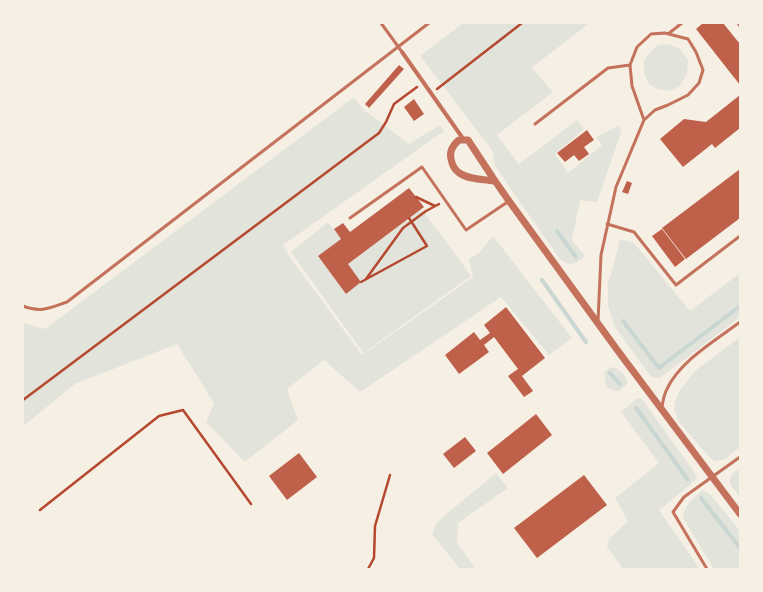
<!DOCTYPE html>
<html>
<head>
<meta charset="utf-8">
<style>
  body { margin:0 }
  #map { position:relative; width:763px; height:592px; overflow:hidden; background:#f6efe4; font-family:Manrope,sans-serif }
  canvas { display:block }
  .frame { position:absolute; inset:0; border:24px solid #f6efe4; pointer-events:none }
</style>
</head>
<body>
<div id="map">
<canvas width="763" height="592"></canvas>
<div class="frame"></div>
</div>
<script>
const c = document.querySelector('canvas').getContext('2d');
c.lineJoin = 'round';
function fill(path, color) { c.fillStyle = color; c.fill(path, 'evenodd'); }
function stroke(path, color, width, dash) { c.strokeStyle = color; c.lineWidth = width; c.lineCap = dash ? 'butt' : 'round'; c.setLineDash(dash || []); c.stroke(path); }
fill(new Path2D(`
  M463,23H590L501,91L532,68L553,92L497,135L519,164L577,120L584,129L555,154L568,173L602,145L596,137L618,126L622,130L597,202L580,200L572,240L585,256C576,264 569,268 559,258L495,166L492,150L420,56Z
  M669,44L680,49L688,60L687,74L680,86L670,91L657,89L649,84L644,73V60L650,52L658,45Z
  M354,97L363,109L409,144L440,125L444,131L283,245L287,253L362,355L364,354L291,252L328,222L341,239L318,257L346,294L361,282L348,264L421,209L443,237L471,276L369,349L367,352L473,277L469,259L479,253L493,236L572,338L549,355L501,297L360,392L324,360L287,389L298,420L245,462L206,422L214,403L177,344L75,384L23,426V323L45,329Z
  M620,239L634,243L690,311L740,273V317L660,378L651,377L615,327L608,306V283L613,268Z
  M740,337V447L724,460L715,461L709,457L680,423L674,410L676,399L680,390L695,371Z
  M611,367C621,368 625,375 628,383L619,391C603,390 606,384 604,372Z
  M637,398L642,399L697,476L696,480L659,510L700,569H623L607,547L609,539L628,521L615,498L659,463L621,412Z
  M740,467V497C728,482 724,480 740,467Z
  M496,473L508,488L458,523L457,543L476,569H460L432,534L436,524L443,517Z
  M702,490L710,494L740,531V569H714L683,518C684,504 692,500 702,490Z`), '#e2e4dc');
stroke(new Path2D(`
  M557,231L576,257
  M542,280L586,342
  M623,321L659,368L740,306
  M610,373L620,384
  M636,408L688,480
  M701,498L740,548`), '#c9d6d2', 4);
fill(new Path2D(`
  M703,23H723L740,44V85L696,29Z
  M399,65L404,69L369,108L365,104Z
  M740,95V128L715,148L712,144L683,167L660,139L684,119L706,122Z
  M414,99L424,114L414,121L404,107Z
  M587,130L594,140L584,147L589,154L579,161L574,155L565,162L557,153Z
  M740,169V218L686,259L662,228Z
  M627,181L632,183L628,194L622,192Z
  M409,188L424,207L348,264L361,282L346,294L318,256L341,239L334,229L343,223L350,232Z
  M662,229L685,259L675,267L652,236Z
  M506,307L545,358L522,376L533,391L524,397L508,376L518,369L494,337L484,345L489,352L459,374L445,355L474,332L480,340L490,333L484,325Z
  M536,414L552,435L503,474L487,453Z
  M465,437L476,451L454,468L443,454Z
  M299,453L317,477L287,500L269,476Z
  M584,475L607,505L537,558L514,528Z`), '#bf614a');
stroke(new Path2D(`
  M437,89L522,23
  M416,197L435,206
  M366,279L403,228L426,211L439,204
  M361,282L427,246L409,218
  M23,400L379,133L386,122L394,104L417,87
  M40,510L159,416L183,410L251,504
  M368,569L374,558L375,526L390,475`), '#b5482f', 2.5);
stroke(new Path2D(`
  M381,23L402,52
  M738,23L740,26
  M668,34L682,23
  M535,124L608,68L630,65
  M350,218L422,167L466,230L509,201
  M607,224L634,232L676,285L740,236
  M23,306C41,313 50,308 67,302L429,23
  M598,321L601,255L616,187L644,120L655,110L668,105L688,95L699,83L703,70L696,52L688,39L665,33L651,34L637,47L630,65L632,86L644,120
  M662,407C663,401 664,394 667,389C680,361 716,340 740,322
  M707,569L673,512L684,497L740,457`), '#c5725c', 3);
stroke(new Path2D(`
  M402,52L464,140`), '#c5725c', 4);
stroke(new Path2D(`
  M495,181C484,180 466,179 458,172C454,169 452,164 451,159C449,151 453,145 459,140H468L495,181L509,201L618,351L740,514`), '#c5725c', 7);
</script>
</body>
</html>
